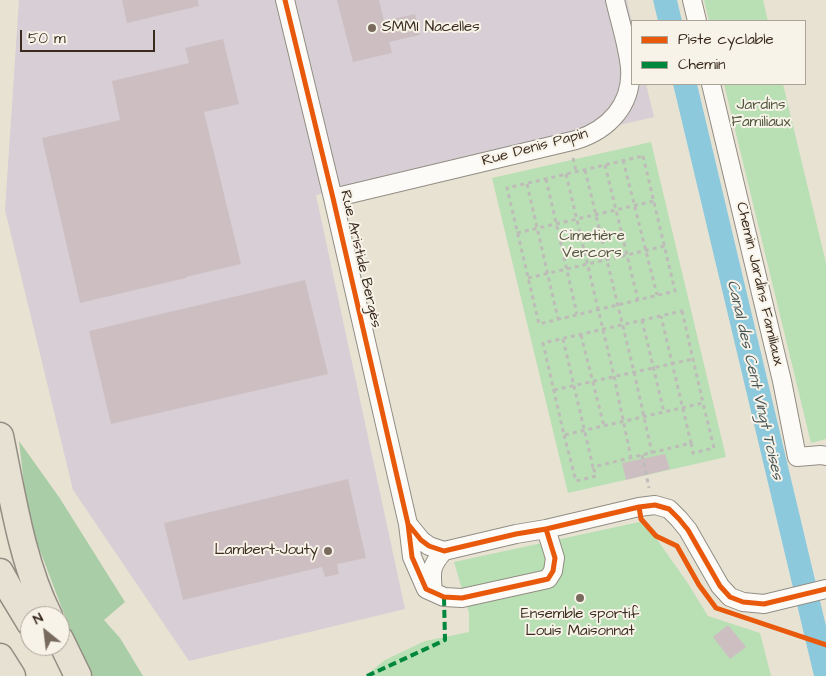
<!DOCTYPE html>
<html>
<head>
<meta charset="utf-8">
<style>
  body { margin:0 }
  #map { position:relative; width:826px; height:676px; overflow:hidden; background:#e8e2d3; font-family:"Architects Daughter",sans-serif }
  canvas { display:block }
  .legend { position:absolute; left:631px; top:20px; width:175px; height:65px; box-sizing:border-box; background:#f7f3e8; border:1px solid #aca397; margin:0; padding:6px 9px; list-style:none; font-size:15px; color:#3b2a1e }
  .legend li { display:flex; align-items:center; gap:10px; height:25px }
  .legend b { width:25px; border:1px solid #aca397 }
  .north { position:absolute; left:20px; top:606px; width:50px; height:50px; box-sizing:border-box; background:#f7f3e8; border:1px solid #aca397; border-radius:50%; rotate:331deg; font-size:14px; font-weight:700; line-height:20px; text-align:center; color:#3b2a1e }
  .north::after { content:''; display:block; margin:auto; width:18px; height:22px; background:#786a5d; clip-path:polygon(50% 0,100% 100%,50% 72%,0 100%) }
  .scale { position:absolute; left:20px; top:30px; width:135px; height:22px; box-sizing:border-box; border:2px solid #3b2a1e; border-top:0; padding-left:6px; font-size:15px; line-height:18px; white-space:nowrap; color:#3b2a1e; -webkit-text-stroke:4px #f7f3e8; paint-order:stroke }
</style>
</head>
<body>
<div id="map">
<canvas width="826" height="676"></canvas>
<ul class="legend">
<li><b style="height:6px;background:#e8590c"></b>Piste cyclable</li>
<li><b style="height:6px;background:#00873e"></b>Chemin</li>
</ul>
<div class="north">N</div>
<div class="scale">50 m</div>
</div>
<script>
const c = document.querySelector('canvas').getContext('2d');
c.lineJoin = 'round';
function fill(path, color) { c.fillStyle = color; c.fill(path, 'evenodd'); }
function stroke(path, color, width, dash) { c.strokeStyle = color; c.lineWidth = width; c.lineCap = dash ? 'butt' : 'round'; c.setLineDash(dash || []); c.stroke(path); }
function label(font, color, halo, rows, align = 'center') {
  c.font = font + ' "Architects Daughter",sans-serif'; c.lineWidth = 4; c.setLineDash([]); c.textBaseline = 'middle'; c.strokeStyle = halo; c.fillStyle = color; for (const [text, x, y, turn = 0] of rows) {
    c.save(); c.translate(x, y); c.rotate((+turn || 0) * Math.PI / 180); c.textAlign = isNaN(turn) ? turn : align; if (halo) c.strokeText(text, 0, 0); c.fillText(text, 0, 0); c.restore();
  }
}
fill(new Path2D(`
  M19,0H627L632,22V84H646L654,117L316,195L405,609L189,661L73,490L5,210Z`), '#d7cfd5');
fill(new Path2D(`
  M704,0H763L768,21H709Z
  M724,84H783L826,263V439L811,443Z
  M651,142L726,457L568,493L492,178Z
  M644,521L687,582L708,616L760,633L771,676H365L385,660L425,641L469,632V613L454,562Z`), '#b9dfb4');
fill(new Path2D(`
  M19,441L59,497L125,602L104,620L120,638L143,676H93L80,656L28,519Z`), '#a9cda6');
fill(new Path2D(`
  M653,0H677L682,21H658Z
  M673,84H697L826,626V676H814Z`), '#8cc9dd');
fill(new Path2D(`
  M122,0H198L199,6L127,23Z
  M337,0H379L384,21L415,14L420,35L389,42L392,53L353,62Z
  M223,39L239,104L204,112L241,264L186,277V278L80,303L42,138L120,120L112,81L189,63L185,48Z
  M305,280L328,374L111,424L89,331Z
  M665,454L670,469L626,480L622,463Z
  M348,479L366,558L337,564L339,574L325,577L322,567L183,600L164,523Z
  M728,625L746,647L730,659L713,637Z`), '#cdbfc1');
const minor = new Path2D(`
  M285,0L333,198L408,524L412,557L426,589L444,597L462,598L548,579L553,571L555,558L546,529
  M692,0L697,21
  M711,84L782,381L797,457L821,455L826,456
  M333,198L576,140C608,130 633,105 630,68C628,46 620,22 615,0
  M408,524L421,540L429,546L444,551L516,534L546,529L639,507L655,505L669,509L679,519L688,530L720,586L730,597L743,602L764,604L826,589
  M433,592C431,572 430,566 444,551`);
const highway = new Path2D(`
  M0,436C12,494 22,563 49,616
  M0,572L10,590L30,623
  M60,639L78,676
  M0,657L12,676`);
stroke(minor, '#928d83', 20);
stroke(highway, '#928d83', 29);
stroke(new Path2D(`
  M643,156L675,291L539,324L507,188Z
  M573,158L576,171
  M623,160L657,295
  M605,165L638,300
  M585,170L634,372L652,453
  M566,174L614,376L631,458
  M546,179L577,314
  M527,184L558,319
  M517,233L654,201
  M528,278L665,246
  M682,311L703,403L564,435L543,343Z
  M642,320L664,412
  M581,335L604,426
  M563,339L593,467L691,443L661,316
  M554,390L693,359
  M564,435L576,481L596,476L593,467
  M691,443L693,453L714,448L703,403
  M642,455L649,488`), '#bebcb8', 3, [4, 4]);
stroke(minor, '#fcfbf8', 18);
stroke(highway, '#e7e1d4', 26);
stroke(new Path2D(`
  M367,676L445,640L444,597`), '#00873e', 4, [8, 4]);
stroke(new Path2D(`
  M285,0L333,198L408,524L412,557L426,589L444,597L462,598L548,579L553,571L555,558L546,529
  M639,507L641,519L656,536L677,546L699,585L716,608L826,645
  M408,524L421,540L429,546L444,551L516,534L546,529L639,507L655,505L669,509L679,519L688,530L720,586L730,597L743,602L764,604L826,589`), '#e8590c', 5);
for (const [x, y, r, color] of [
  [372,28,5,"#786a5d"],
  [328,551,5,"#786a5d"],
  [580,598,5,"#786a5d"]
]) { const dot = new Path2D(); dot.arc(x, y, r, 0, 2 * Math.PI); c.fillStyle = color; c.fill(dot); stroke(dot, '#f7f3e8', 2); }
label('15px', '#3b2a1e', '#f7f3e8', [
  ["SMMI Nacelles",382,28],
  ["Lambert-Jouty",318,551,"right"],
  ["Ensemble sportif",580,615,"center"],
  ["Louis Maisonnat",580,632,"center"]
], 'left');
label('15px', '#51573d', '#f7f3e8', [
  ["Jardins",761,106],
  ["Familiaux",761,123],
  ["Cimetière",592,237],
  ["Vercors",592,254]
]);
label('15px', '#3b2a1e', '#f7f3e8', [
  ["Rue Denis Papin",535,148,-15],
  ["Rue Aristide Bergès",360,259,77],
  ["Chemin Jardins Familiaux",759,284,77]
]);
label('italic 16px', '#475658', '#f7f3e8', [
  ["Canal des Cent Vingt Toises",754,380,77]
]);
</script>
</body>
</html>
